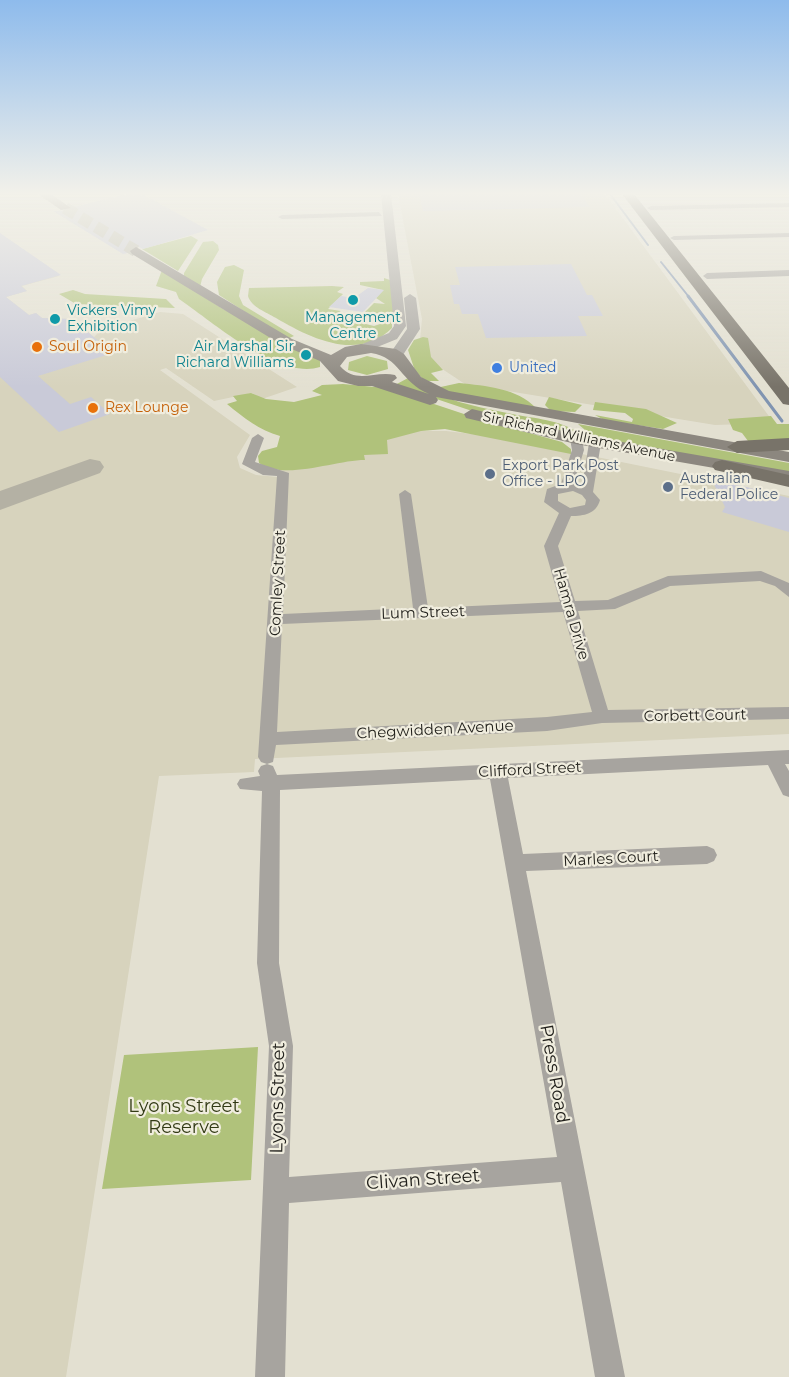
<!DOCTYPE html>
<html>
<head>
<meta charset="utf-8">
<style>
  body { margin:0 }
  canvas { display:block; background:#e3e0d1 }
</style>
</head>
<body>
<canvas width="789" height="1377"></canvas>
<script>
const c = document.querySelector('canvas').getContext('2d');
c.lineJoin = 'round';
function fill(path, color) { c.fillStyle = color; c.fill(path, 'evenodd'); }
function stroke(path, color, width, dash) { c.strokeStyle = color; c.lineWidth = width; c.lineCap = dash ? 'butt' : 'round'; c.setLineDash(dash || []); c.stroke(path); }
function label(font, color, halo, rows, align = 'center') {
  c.font = font + ' Montserrat,sans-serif'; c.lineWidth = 4.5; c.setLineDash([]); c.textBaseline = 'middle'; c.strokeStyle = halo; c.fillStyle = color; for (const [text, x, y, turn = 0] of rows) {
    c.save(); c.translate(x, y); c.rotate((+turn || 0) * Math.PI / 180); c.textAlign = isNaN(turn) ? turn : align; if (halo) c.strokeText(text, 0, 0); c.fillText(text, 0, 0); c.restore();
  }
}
fill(new Path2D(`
  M398,194H605L774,423L715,425L465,384L427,359L420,340L422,319Z
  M0,234L59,276L22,286L27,291L6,297L29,315L36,313L42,318L72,319L94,337L102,329L160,312L183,314L297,387L262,399L252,393L214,401L166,368L160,370L250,435L237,457L240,468L256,475L278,477L279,462L414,431H446L498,437L789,496V734L255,759L254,772L159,776L66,1377H0Z`), '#d7d3bd');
fill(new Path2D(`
  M191,236L198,240L178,271L142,249Z
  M213,241L218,245L219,250L202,279L200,287L184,276V273L203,242Z
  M234,265L244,270L239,296L243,305L294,336L287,339L219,295L217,282L225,267Z
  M162,270L223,309L320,360V367C278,380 213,322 179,299L176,292L156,286Z
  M384,278L390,280L394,312L369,319L371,315L363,314L374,303L385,304L376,298L383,290L360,285V282L384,281Z
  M332,286L344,287L337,292L343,294L328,309L341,311L333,316L374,326L392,320V328C358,362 310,338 276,318C266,312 251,307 248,296L249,288Z
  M73,290L85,294L166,299L175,308L76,304L59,294Z
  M423,337L428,338L431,357L443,370L431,373L439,381H425L415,371L408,350L414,340Z
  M367,356L387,361L388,369L367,375L348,370L349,362Z
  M408,378C441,401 478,407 517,415C540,419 563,421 582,435L580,438L472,411L395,385Z
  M459,383C486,386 517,388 536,408L459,395L436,388Z
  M343,384L386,388L482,420L562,442L571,449V454L445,429L421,431L387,440L388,454L364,455L365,460C335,460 285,481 259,463L258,456L262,451L277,447L280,436C259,430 244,418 227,404L237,401L233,396L251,393L266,399L294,402L322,395L312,391L322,385Z
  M549,397L582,405L575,412L551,411L545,405Z
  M595,402L646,409L677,423L663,429L604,420L595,415L632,422L633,419L625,413L593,410Z
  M771,416L777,424H789V440L748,441L742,433L733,430L728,419Z
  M578,424L789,463V472L598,441Z
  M258,1047L251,1180L102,1189L124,1055Z`), '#b0c27b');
stroke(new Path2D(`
  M610,194L648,245
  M661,262L689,297`), '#8094b1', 2);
stroke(new Path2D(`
  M688,296L782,421`), '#8094b1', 3);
fill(new Path2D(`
  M90,459L100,461L104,467L100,473L0,510V491Z`), '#b4b1a4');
fill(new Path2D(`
  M128,194H142L208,230L143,249L135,245L128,253L123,254L53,211L71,210L73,207Z
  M419,194H581L590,207L423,211Z
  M0,233L61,275L21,286L27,291L6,297L29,315L36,313L42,318L72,319L113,353L38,376L70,404L91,397L110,414L59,432L0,377Z
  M571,264L587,295H592L603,316H578L587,336L486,338L478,314H462L459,304H454L450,285H460L455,267Z
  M368,288L384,290L363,312L329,307L341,296L354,298Z
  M711,478L789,498V532L722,512L725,507Z`), '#c9cad8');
stroke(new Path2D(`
  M65,208L136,251`), '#bcbaad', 12, [12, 6]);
fill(new Path2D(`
  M789,203V207L651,210L647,208L651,206Z
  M379,212L382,216L282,219L278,217L282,215Z
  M789,233V237L674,240L670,238L674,236Z
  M789,270V276L707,279L703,276L707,273Z
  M258,434L264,438L255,462L289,473L283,614L413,608L399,494L405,490L411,494L428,608L560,602L544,546L559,513L544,502L547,489L561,484L572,450L570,439L576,435L582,439L584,450L574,483L582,486L589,443L595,439L601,443L593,492L600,500C596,514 584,516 571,516L558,546L575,601L608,600L668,576L761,571L789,583V597L775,586L760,581L670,586L615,609L578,611L608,710L789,707V719L602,723L547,731L276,745L273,762L267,764L273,766L277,775L789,750V764H785L789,771V797L783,795L768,765L508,778L523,854L707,846L714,849L717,855L714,861L707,864L526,871L625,1377H595L561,1182L289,1203L285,1377H255L269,1046L257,963L262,791L240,789L237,784L240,779L260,776L258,771L261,766L267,764L261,762L258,757L277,476L263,475L242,464L252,438ZM573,491L582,495L586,500L585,505L570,508L558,501V494ZM563,612L592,712L547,717L277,732L282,624ZM490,779L557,1157L289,1177L293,1046L279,963L280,790Z`), '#a7a49f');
fill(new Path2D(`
  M381,194H391L406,326L397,339L365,352L359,348L360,345L389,333L394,326Z
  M410,294L416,298L420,329L401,358H391L389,355L407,329L404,298Z`), '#a7a49f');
fill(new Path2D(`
  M38,194H51L71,208L61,210Z
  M136,247L292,339L331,355L345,347L361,344L396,349L404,354L421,377L449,391L789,452V462L436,397L438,400L436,403L430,405L372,386H358L338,381L320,361L282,345L132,254L130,251ZM371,353C400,357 400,382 429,394L392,382L397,378L395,375C375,370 357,385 340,366L347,357Z
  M472,409L576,434L789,471V481L576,444L466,418L464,414Z`), '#8c877f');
fill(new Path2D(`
  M622,194H634L789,388V405L783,404Z
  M789,438V450L737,453L727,447L737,441Z
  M722,460L789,475V487L715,470L712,466L715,462Z`), '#787369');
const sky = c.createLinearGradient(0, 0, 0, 387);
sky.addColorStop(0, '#8ebbec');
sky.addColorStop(0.5, '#f2f1ea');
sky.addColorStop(1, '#f2f1ea00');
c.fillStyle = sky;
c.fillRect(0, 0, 789, 387);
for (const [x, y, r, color] of [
  [353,300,6,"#0f9aa8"],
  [55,319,6,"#0f9aa8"],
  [37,347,6,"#e8710a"],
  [306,355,6,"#0f9aa8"],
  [497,368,6,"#3f7fe0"],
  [93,408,6,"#e8710a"],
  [490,474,6,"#5c6f8a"],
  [668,487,6,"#5c6f8a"]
]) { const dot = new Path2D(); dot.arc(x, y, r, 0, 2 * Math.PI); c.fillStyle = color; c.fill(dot); stroke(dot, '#f0edde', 2); }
label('14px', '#0d838f', '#f0edde', [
  ["Vickers Vimy",67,311],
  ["Exhibition",67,327],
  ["Management",353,318,"center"],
  ["Centre",353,334,"center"],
  ["Air Marshal Sir",294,347,"right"],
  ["Richard Williams",294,363,"right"]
], 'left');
label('14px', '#c56008', '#f0edde', [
  ["Soul Origin",49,347],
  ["Rex Lounge",105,408]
], 'left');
label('14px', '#366cbe', '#f0edde', [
  ["United",509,368]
], 'left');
label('14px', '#22211c', '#f0edde', [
  ["Sir Richard Williams Avenue",579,437,12]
]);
label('14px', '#4e5e75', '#f0edde', [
  ["Export Park Post",502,466],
  ["Office - LPO",502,482],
  ["Australian",680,479],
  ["Federal Police",680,495]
], 'left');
label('15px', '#22211c', '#f0edde', [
  ["Comley Street",278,583,-87],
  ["Lum Street",423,613,-2],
  ["Hamra Drive",571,614,74],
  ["Corbett Court",695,716,-1],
  ["Chegwidden Avenue",435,730,-3],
  ["Clifford Street",530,770,-3],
  ["Marles Court",611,859,-3]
]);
label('18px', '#22211c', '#f0edde', [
  ["Press Road",554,1074,80],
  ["Lyons Street",278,1098,-89],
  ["Clivan Street",423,1180,-4]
]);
label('18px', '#323a15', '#f0edde', [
  ["Lyons Street",184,1107],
  ["Reserve",184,1128]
]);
</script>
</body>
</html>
